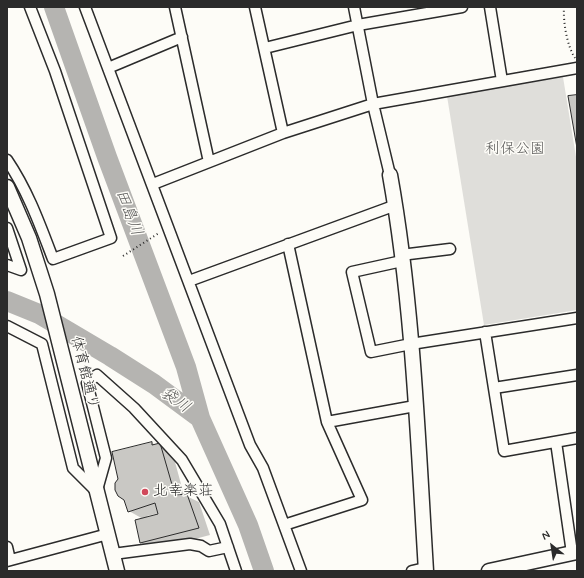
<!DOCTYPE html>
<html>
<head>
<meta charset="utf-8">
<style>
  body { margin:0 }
  #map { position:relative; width:584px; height:578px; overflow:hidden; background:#fdfcf7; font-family:Mynerve,sans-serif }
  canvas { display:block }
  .frame { position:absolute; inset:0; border:8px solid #2b2b2b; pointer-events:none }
  .north { position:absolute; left:532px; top:526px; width:40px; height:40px; -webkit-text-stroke:3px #fdfcf7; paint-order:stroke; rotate:330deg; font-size:11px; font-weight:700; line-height:16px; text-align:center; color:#2b2b2b }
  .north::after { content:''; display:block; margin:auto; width:14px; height:18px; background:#2b2b2b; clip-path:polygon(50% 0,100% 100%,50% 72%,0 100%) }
</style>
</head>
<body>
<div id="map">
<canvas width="584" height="578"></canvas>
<div class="frame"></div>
<div class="north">N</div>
</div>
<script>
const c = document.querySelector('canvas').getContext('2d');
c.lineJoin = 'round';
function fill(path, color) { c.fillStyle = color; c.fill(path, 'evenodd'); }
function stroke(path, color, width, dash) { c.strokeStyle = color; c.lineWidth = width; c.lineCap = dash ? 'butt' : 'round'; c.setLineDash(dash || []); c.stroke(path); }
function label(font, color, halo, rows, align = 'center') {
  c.font = font + ' Mynerve,"Klee One",sans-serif'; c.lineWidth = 3; c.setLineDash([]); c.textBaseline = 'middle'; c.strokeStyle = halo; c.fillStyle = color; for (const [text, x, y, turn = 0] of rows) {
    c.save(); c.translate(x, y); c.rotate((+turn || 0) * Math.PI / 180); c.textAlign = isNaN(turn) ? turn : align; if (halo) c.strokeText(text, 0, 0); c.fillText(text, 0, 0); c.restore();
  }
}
fill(new Path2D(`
  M563,77L577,163V310L484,325L447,96Z`), '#dfdeda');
fill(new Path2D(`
  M152,443L156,445L160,444L172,451L184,495L199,502L210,535L153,550L141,543L143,519L129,511L125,499ZM159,513V515L147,518V516Z`), '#0003');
stroke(new Path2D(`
  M54,7L107,157L186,367L200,418
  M7,301L39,314L110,356L154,384L200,418L248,525L264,571`), '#b5b4b1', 20);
const building = new Path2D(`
  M577,95V148L568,96Z
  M152,442V445L160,443L175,495L187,494L199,528L140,543L135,520L158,514L155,503L128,512L124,500L118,496L115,490V483L118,479L112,452Z`);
fill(building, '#c9c8c4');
stroke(building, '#2b2b2b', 1);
const street = new Path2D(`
  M85,7L250,445L263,468L301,571
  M175,7L209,162
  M255,7L283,133
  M354,7L373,104L390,175
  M490,7L502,81
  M265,48L358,25L462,7
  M108,68L182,37
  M7,160C28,191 40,225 53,259L111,238L55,71L30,7
  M153,184L283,133L373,104L577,68
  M7,228L21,270L7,265
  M288,244L327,422L415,406
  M401,255L450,249
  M402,261L352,272L371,352L411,344L577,318
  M189,281L396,205
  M7,326L42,344L73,468L97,492
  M485,332L504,451L577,438
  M494,388L577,375
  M556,442L572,553
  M97,490L106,458L87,383L97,375L134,408L182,460L220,524L236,571
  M284,525L362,500L327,422
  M7,547L10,560
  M113,554L190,544L201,546L209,551L228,547
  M7,561L108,534
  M412,571L425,568`);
const secondary = new Path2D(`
  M390,175C413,303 418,441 426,571
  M7,187L29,238L47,294L117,571
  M489,571L577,552`);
stroke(street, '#2b2b2b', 13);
stroke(secondary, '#2b2b2b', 17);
stroke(new Path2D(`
  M564,7C563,22 567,46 575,58
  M123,256L159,233`), '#2b2b2b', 2, [1, 3]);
stroke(street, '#fdfcf7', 10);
stroke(secondary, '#fdfcf7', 14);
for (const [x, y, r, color] of [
  [145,492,4,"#d1495b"]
]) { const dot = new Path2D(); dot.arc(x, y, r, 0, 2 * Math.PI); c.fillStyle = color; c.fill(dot); stroke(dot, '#fdfcf7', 1.5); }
label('15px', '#585857', '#fdfcf7', [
  ["利保公園",515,150]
]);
label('15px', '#2b2b2b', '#fdfcf7', [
  ["体育館通り",84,373,76]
]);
label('15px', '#2b2b2b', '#fdfcf7', [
  ["北幸楽荘",153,492]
], 'left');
label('italic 16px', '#5b5b5a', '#fdfcf7', [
  ["田島川",128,213,69],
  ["袋川",175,401,35]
]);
</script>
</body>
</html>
